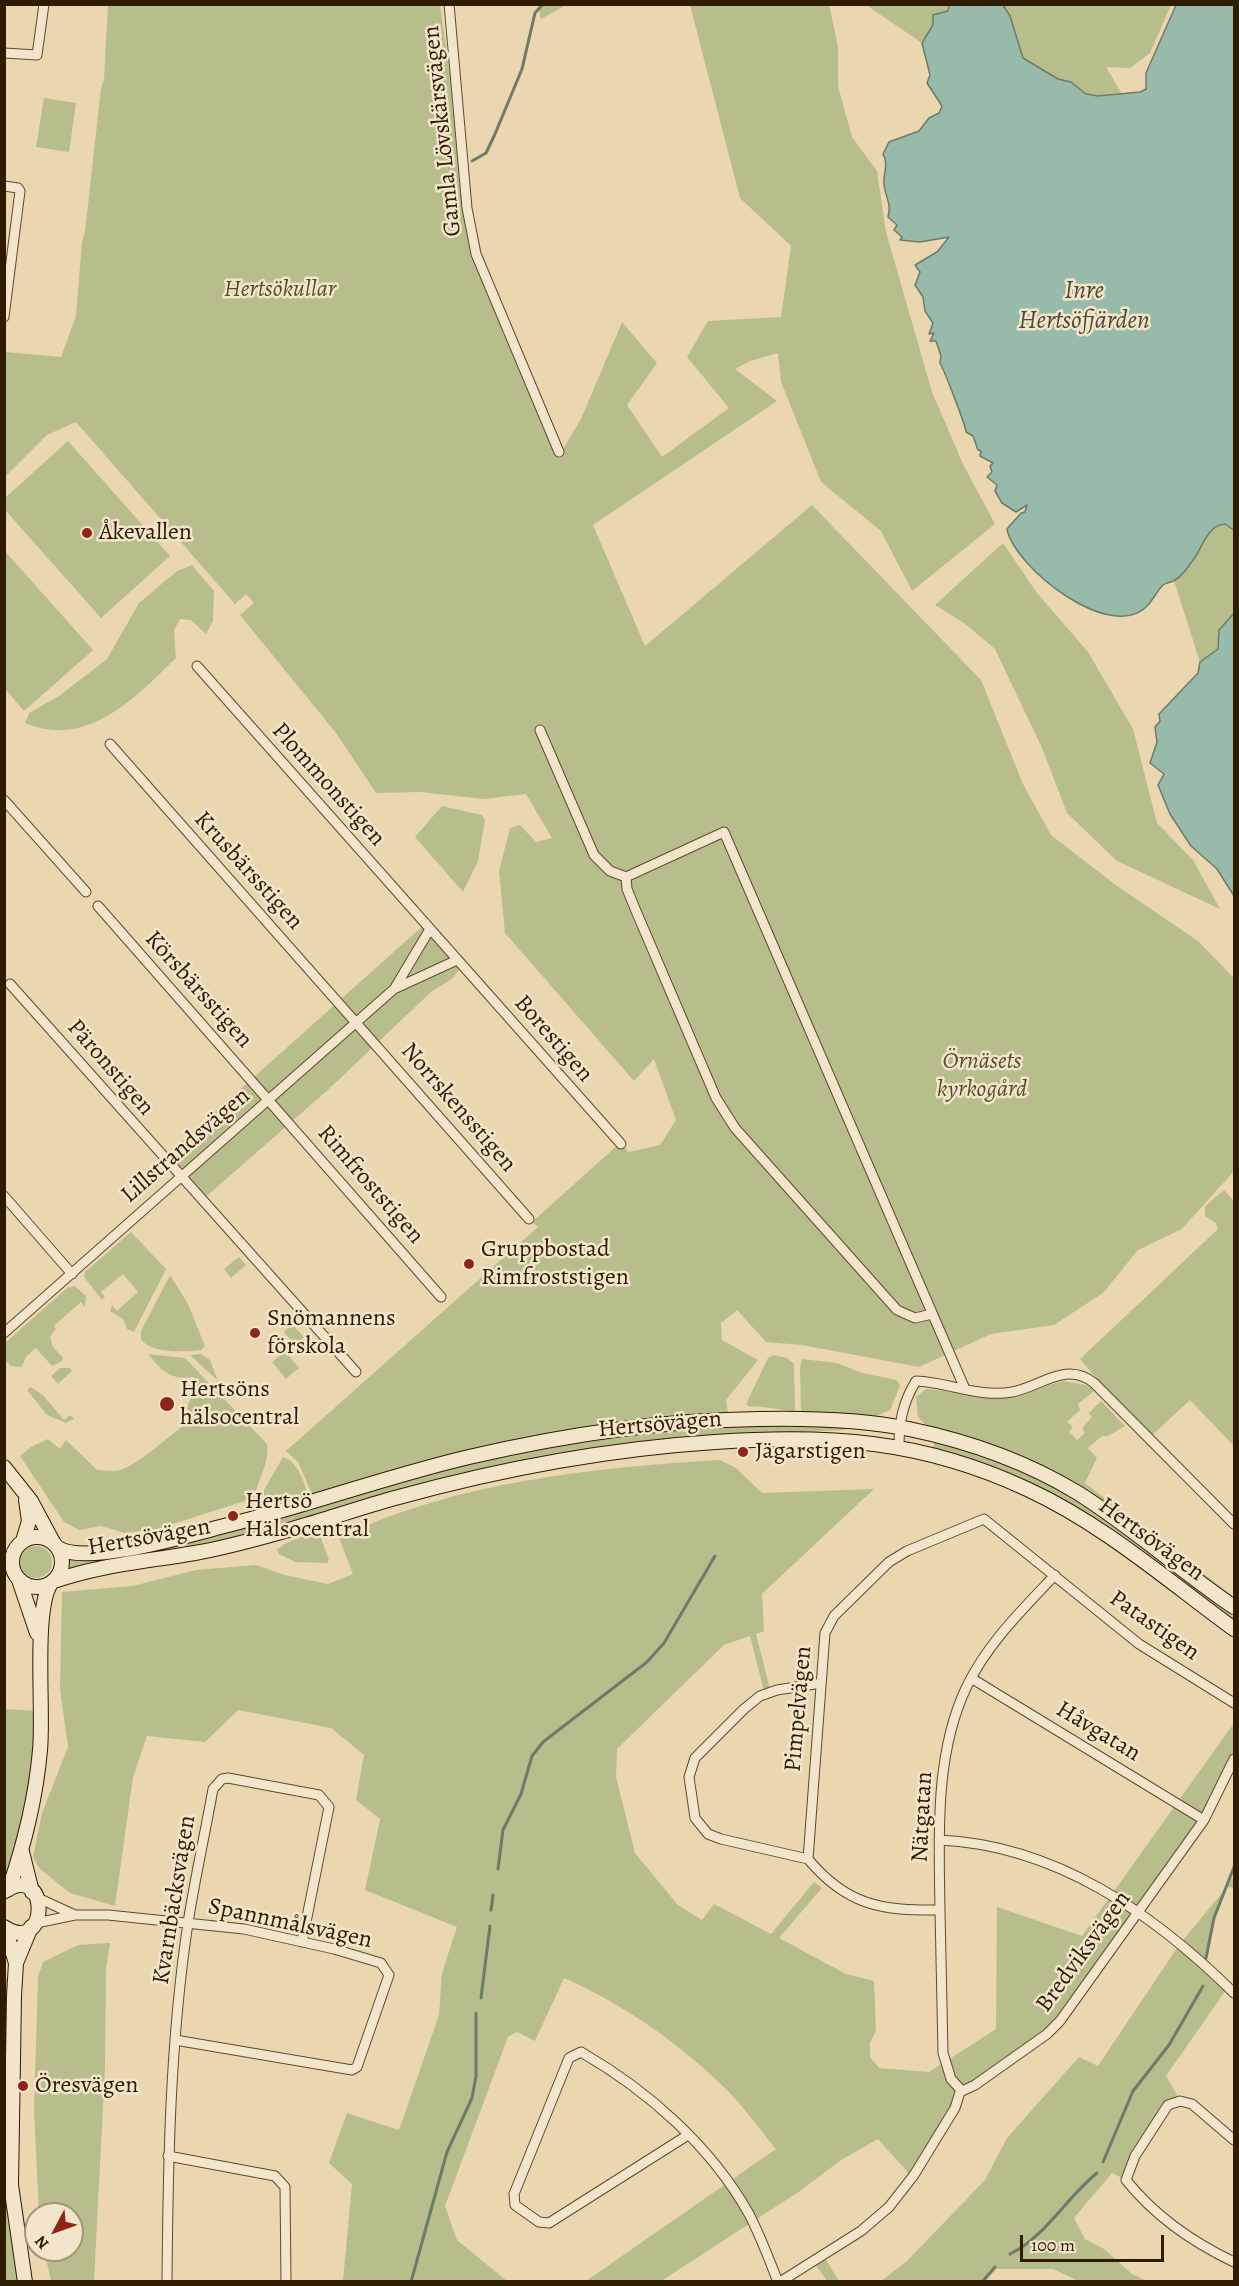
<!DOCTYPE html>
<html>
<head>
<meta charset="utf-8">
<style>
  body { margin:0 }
  #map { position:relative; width:1239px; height:2286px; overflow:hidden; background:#ebd7af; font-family:Alegreya,serif }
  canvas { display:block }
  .frame { position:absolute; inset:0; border:6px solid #2f1c00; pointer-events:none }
  .north { position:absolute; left:24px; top:2202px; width:60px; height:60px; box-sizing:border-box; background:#f2e5cb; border:2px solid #a4957a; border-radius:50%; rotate:229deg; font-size:16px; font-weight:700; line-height:24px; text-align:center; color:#2f1c00 }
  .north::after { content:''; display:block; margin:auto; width:21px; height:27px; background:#8f2418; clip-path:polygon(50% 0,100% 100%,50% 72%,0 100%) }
  .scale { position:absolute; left:1020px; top:2235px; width:144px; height:27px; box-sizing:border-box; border:3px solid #2f1c00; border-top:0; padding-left:8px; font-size:18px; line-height:21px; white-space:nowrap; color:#2f1c00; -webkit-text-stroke:4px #f2e5cb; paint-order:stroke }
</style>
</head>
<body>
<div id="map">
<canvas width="1239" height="2286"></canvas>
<div class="frame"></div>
<div class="north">N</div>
<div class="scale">100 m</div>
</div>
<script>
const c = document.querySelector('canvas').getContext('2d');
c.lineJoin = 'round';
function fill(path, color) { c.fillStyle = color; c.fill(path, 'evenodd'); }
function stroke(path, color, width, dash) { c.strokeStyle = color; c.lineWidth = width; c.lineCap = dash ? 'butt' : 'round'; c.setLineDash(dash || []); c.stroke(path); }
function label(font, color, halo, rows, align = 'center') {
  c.font = font + ' Alegreya,serif'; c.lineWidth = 5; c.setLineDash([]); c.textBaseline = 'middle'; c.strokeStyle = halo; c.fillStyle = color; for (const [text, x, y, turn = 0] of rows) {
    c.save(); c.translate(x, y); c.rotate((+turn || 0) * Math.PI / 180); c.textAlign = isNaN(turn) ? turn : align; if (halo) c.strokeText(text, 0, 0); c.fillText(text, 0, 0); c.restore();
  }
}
fill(new Path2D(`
  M538,4H566V5L541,19Z
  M108,5H440L474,243L562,451L581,419L622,322L657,363L627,405L662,457L729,408L687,357L708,321L781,317L791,246L740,198L690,5H829L838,46V86L852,137L877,171L886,232L932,392L963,464L995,524L912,591L881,531L821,482L781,382L778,353L750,361L735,369L777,401L593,525L645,646L812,505L981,680L1023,784L1051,835L1117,886L1198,941L1234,978V1171L1182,1229L1138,1250L1103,1293L1054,1325L991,1334L919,1367L802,1345L766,1342L737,1310L721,1323L722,1340L758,1360L726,1400L729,1419L543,1442L315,1501L298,1462L286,1451L538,1227L532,1222L620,1143L629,1152L660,1145L676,1120L654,1059L634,1081L505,933L499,871L510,828L520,825L536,842L552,838L526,794L484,799L420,792L376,793L336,733L240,615L254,603L246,594L235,604L76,422L47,435L5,477V352L61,357L76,316L82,241L85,232L101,88L104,80Z
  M866,5L949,4C948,15 928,31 922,43Z
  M1003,5H1171L1150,53L1130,68L1106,67L1122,94L1098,96L1086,94L1071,82L1058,79L1023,58L1010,16Z
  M44,98L76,103L69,152L36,147Z
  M68,441L170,556L101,618L5,510V498Z
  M1225,524L1234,530V613L1219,630L1218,649L1200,662L1174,581C1181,574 1188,567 1194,559C1204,546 1205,526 1225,524Z
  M1003,543L1037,593L1088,652L1133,729L1157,823L1193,860L1220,909L1117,861L1067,813L1042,748L995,649L964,623L935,605Z
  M4,550L93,650L24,711L5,689Z
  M192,565L214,591L213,621L206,634L191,620L180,619L174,630L176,658C134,699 87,749 25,723L29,713L59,696L107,659L139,603L177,571Z
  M442,806L482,815L485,820L478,861L463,892L415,837Z
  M425,924L462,966L452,979L432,991L330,1088L201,1201L180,1177L160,1161Z
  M1224,1190L1234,1201V1446L1190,1400L1148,1439L1080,1359L1218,1229L1216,1223L1205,1216V1206Z
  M131,1232L166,1269L134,1332L127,1329L123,1319L110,1311L112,1305L117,1311L138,1292L123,1274L101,1292L105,1297L102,1300L84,1277L85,1272Z
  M239,1257L246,1265L231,1278L224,1269Z
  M170,1275L188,1304L205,1346L201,1350C186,1352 150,1354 141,1339V1331Z
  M75,1286L86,1296L85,1307L81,1302L54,1326L56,1329L50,1337L53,1347L63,1358L62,1361L52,1366L36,1348L26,1357L22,1367L10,1366L5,1359V1343L67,1288Z
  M292,1324L304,1337L295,1345L284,1332Z
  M285,1351L299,1368L286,1379L272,1362Z
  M148,1354L185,1358L267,1444C270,1462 258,1480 254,1498L157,1529L125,1533L101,1526L79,1530L64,1522L20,1456L31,1447L48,1439L60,1449L66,1440L97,1470C104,1470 113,1472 120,1470C141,1464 171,1432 194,1419L187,1408L197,1380L193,1377C171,1381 161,1370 148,1354Z
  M201,1354L210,1360L218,1381L190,1355Z
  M774,1355L787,1358L794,1364L795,1411C779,1411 764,1405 749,1407L746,1404L768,1358Z
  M802,1359L837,1363L862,1373L897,1380L900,1386L890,1410L876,1416L801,1412L800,1368Z
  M60,1368H70L72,1371L58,1384L51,1376Z
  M1063,1381L1087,1385L1094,1391L1078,1404L1080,1410L1067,1422L1073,1427L1069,1432L1077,1440L1085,1433L1082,1428L1092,1417L1089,1413L1101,1401L1125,1426L1108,1436H1102L1088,1448L1097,1458L1085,1483L1234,1597V1603L1110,1506L1082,1488L928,1427L918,1417L916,1397L926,1389L1008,1397Z
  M31,1387L44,1396L64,1420L70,1415L74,1419L66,1423L47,1415L27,1390Z
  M740,1425L843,1426L844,1430L680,1437L567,1452L458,1474L219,1541L65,1571L67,1557L94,1559L216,1534L290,1516L390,1484L507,1455L627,1435Z
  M935,1441C991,1457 1047,1479 1097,1512C1145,1543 1188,1583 1234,1617V1623L1130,1544L958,1456L933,1448Z
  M283,1457C297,1461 306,1483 307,1497L289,1502L264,1501V1490Z
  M720,1460L736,1468L762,1493L874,1489L762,1594L764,1631L756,1634L771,1693L765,1695L750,1636L724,1645L617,1749L616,1777L635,1853L678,1905L702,1920L714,1904L771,1934L814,1882L822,1888L779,1938L846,1974L874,1981L876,2031L870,2043V2057L879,2068L929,2072L996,2029L997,1907L1082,1936L1234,1723V1757L1203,1818L1055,2026L961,2090L912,2177L878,2139L841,2160L800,2191L661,2281H586L776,2149C760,2130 746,2110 729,2092C682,2045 625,2005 564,1978L535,2041L517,2032L508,2037L445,2206L457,2240L507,2281H343L352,2184L329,2163L347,2113L399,2130L439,2015L442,1973L457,1927L365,1890L380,1819L356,1800L364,1755L331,1728L238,1710L205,1742L147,1736L133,1777L115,1906L70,1893L39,1868L33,1857L42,1813L68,1747L60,1689L62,1592L133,1586L196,1570L256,1565L285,1575L328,1584L353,1574L339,1538C457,1481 591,1468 720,1460Z
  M318,1530L329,1560L327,1563L295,1562L279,1554L277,1550L284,1544Z
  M20 1562a16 16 0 1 1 32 0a16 16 0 1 1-32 0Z
  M5,1709L37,1711C35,1771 21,1827 5,1884Z
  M1230,1879H1234V1888L1227,1887L1214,1918L1206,1958L1228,1987L1166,2076L1181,2102L1167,2106L1126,2180L1112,2173L1074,2218L1085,2239L1104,2249L1132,2274L1147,2281H1078L1053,2269H996L986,2281L880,2282L907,2261L985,2180L1007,2138L1079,2057L1098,2066L1179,1945L1227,1887Z
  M110,1943L106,1969L105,2067L94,2281H51L44,2250H72V2214H39L34,2111L38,1977L43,1962L78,1945Z
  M4,1966L13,2011L11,2181L25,2281H5Z
  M823,2255L839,2281H827L813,2261Z`), '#b7be8b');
const water = new Path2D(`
  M949,5H1003L1010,16L1023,58L1058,79L1071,82L1086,94L1098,96L1140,92L1146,89V73L1176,5H1234V530L1225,524C1220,525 1217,525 1213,529C1203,538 1201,550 1193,560C1189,566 1182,576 1175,580C1172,583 1167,582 1163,585C1157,591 1153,600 1147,606C1111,644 1014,567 1007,529L1021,513L1025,512L1027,505L1016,512L1002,503L995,491L997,485L987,477L992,472L990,466L993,463L980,456L981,451L978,450L973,436L966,432C966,426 944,370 940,363L941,356L936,341H930L934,333L929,334L933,323L925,311L923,297L915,285L920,272L915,265L937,252L949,237L920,242L900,240L902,237L894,230L897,225L888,217C892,204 885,196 884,184C883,173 889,165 883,154L889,142L919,131L929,118L939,113L942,106L927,83L930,75L922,43L933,25V15L948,11Z
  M1234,613V896L1217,869L1191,846L1170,814L1158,785L1164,774L1150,763L1157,742L1155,727L1160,721L1159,714L1198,673L1200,662L1218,649L1219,630Z`);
fill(water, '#98baab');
stroke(water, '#6e7b67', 1.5);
stroke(new Path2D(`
  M472,161L486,153L495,134L522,69L535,13L543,4
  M498,1869L503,1830L521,1794L532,1756L543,1742L647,1662L664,1643L715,1556
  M491,1910L493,1895
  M1206,1958L1214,1918L1234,1867
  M481,1998L490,1926
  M1103,2162L1133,2091L1169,2045L1203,1986
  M1010,2254C1046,2236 1066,2198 1097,2173
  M411,2282L447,2152L472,2098L476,2076V2013
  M982,2282L995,2267`), '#6e7b67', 3);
const street = new Path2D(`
  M449,4L467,208L476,254L559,452
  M4,53L37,55L44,4
  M4,186L18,188L20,191L4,317
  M197,666L621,1144
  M540,730L594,855L610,871L626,877L627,889L636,911L716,1098L735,1128L897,1310L915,1318L932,1314
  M110,744L529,1219
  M4,800L86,892
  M626,877L724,832L965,1389
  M98,906L441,1297
  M10,984L356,1372
  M396,986L430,929
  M4,1196L72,1274
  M4,1333L394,989L457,960
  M899,1446C899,1422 903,1402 916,1381C947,1382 980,1398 1012,1392C1042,1386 1066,1361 1094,1383L1234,1524
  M971,1678L1204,1820
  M939,1840C1056,1845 1154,1914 1234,1993
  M808,1859L721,1839L708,1834L695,1818L689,1777L695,1758L744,1709L760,1696L777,1690L821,1683
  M38,1898L75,1915
  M940,1910C883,1911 847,1906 808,1859L825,1633L834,1616L889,1562L907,1551L984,1519L1139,1644L1234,1703
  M36,1923L75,1915H108L244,1929L334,1949L381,1963L389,1975L357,2067L352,2070L175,2040
  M961,2090L951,2079L943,2053C942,2006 941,1958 940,1911C939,1838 934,1754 967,1686C988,1643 1022,1610 1055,1575
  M688,2135L549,2223L539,2222L515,2205L514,2194L569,2058L581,2052C647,2090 711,2146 749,2214C760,2235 769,2259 778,2282
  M1234,2140L1192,2104L1180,2101L1168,2105L1135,2156L1126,2180C1154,2215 1194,2243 1234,2262
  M168,2156L275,2176L285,2187L286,2282
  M167,2282C168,2162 170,2042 188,1923C195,1878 205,1834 213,1789L222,1779L228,1778L319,1795L329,1807L302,1942
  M780,2282L861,2231L889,2207L914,2175L955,2108L960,2092L975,2085L1047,2034L1060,2021L1204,1820L1234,1759`);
const secondary = new Path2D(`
  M4,1467L31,1501L53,1542
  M12 1562a25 25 0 1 1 50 0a25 25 0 1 1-50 0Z
  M23,1541L29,1521L26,1500
  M58,1548C87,1566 192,1534 228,1525C309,1505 388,1476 469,1457C564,1435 662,1420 759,1419C809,1418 860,1419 909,1429C967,1441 1027,1462 1078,1493C1132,1527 1181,1571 1234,1607
  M19,1580L37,1633
  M54,1581C99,1565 148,1561 195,1553C230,1547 264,1537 299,1527C331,1518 362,1507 395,1498C500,1469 606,1449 715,1442C829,1434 922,1440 1027,1489C1103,1524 1167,1580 1234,1629
  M22,1852L32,1892
  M9,1889C24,1845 36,1797 40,1750C44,1711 33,1610 51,1583
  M4,1927C50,1957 50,1861 5,1891
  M5,1928L16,1963
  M25,2282L11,2185L14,1996L16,1963L31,1927`);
stroke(street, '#5e4b2c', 11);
stroke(secondary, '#2f1c00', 16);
stroke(street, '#f2e5cb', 9);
stroke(secondary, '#f2e5cb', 14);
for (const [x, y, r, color] of [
  [87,533,6,"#8f2418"],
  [469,1264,6,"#8f2418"],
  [255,1333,6,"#8f2418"],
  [167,1404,8,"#8f2418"],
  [743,1452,6,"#8f2418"],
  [233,1516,6,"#8f2418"],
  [23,2086,6,"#8f2418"]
]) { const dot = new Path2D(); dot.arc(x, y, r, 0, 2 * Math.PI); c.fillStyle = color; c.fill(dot); stroke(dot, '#f2e5cb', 2); }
label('24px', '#2f1c00', '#f2e5cb', [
  ["Gamla Lövskärsvägen",443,131,-96],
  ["Plommonstigen",328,785,48],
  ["Krusbärsstigen",248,871,48],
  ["Körsbärsstigen",198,990,48],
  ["Borestigen",553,1039,49],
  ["Päronstigen",110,1068,49],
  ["Norrskensstigen",458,1108,49],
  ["Lillstrandsvägen",186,1146,-41],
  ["Rimfroststigen",370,1185,49],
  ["Hertsövägen",660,1425,-5],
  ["Hertsövägen",149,1538,-10],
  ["Hertsövägen",1151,1540,36],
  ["Patastigen",1154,1626,35],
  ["Pimpelvägen",799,1709,-85],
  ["Håvgatan",1098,1732,31],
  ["Nätgatan",923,1817,-87],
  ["Kvarnbäcksvägen",175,1900,-81],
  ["Spannmålsvägen",290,1924,12],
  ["Bredviksvägen",1084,1952,-54]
]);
label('italic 24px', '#584d2a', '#f2e5cb', [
  ["Hertsökullar",280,290],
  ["Örnäsets",982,1062],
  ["kyrkogård",982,1090]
]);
label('24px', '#2f1c00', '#f2e5cb', [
  ["Åkevallen",99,533],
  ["Gruppbostad",481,1250],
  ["Rimfroststigen",481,1278],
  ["Snömannens",267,1319],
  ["förskola",267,1347],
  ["Hertsöns",180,1390],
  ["hälsocentral",180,1418],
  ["Jägarstigen",755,1452],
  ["Hertsö",245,1502],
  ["Hälsocentral",245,1530],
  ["Öresvägen",35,2086]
], 'left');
label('italic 26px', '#4e4b33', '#f2e5cb', [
  ["Inre",1084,292],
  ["Hertsöfjärden",1084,322]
]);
</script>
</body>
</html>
